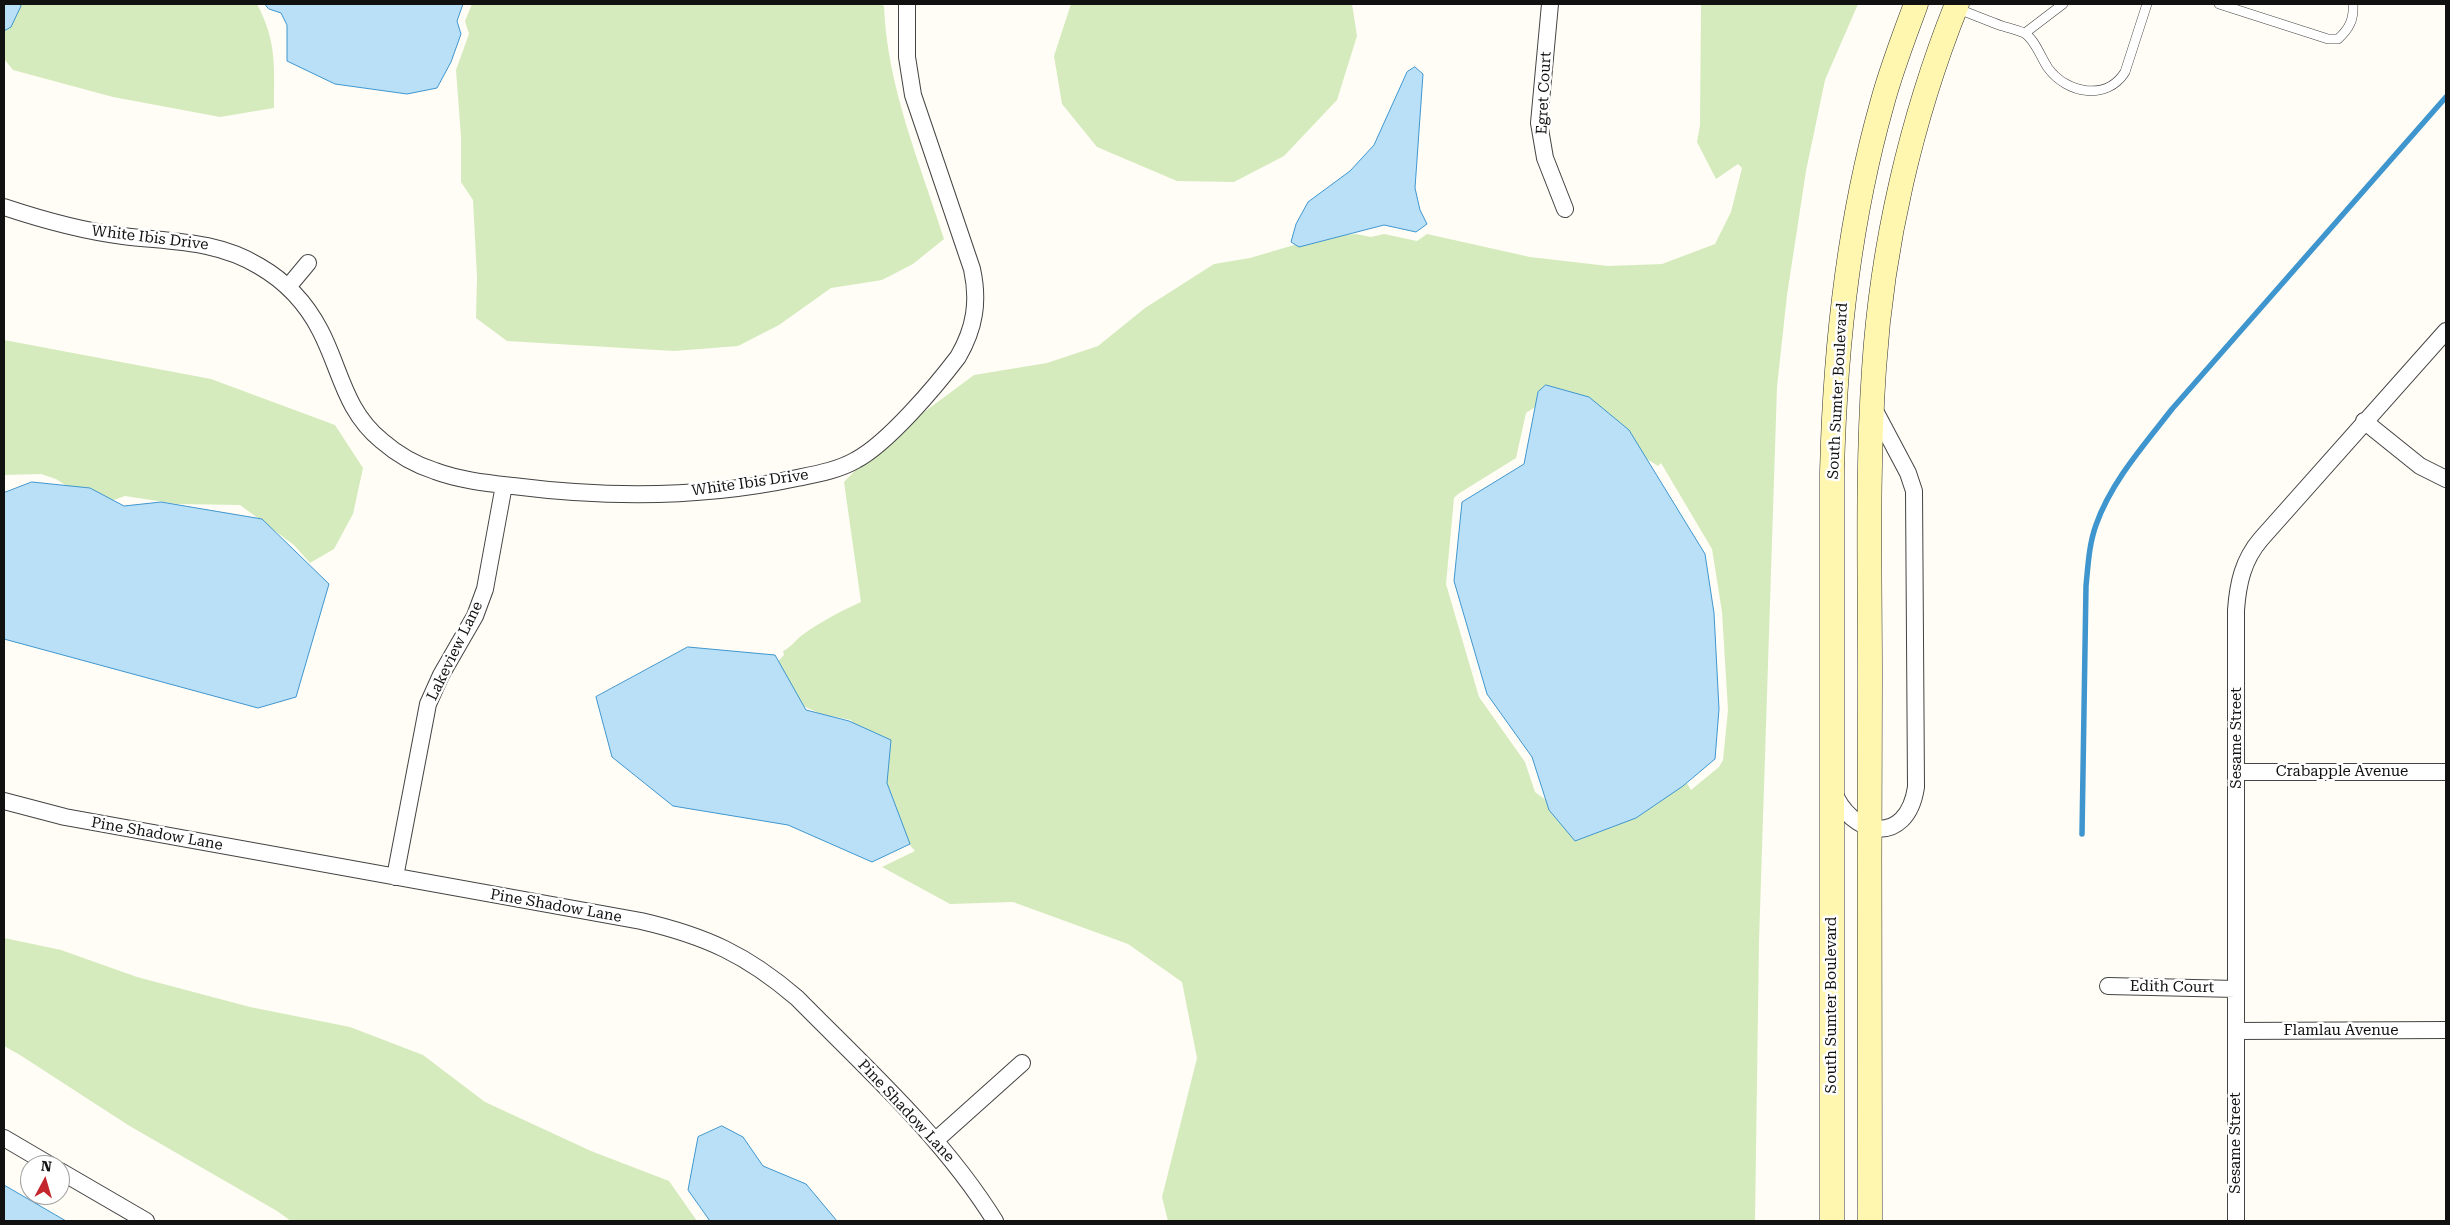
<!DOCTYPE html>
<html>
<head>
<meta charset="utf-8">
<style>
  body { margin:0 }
  #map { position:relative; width:2450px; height:1225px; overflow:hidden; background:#fffdf5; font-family:"Roboto Serif",serif }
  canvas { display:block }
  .frame { position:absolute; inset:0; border:5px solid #111; pointer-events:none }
  .north { position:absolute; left:20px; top:1155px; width:50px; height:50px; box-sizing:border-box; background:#fff; border:1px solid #a0a0a0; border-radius:50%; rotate:6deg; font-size:14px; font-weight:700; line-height:20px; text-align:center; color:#111 }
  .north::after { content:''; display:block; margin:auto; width:18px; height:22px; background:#c4262e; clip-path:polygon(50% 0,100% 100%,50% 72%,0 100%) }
</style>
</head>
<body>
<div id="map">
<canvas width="2450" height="1225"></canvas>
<div class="frame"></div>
<div class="north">N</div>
</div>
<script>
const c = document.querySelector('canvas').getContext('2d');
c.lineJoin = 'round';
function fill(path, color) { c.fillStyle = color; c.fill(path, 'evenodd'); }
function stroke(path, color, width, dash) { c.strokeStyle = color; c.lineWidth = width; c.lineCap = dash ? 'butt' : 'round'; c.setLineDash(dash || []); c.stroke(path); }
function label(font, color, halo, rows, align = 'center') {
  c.font = font + ' "Roboto Serif",serif'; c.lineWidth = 5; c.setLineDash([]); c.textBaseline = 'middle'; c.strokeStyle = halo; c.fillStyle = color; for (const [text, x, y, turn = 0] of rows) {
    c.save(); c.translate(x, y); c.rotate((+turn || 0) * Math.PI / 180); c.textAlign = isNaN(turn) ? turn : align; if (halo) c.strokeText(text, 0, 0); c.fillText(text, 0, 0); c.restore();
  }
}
fill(new Path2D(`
  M6,4H257C277,42 274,66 274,108L220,117L113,97L13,70L4,59Z
  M472,4H880L884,6C887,87 920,163 944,239L913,264L882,280L831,288L779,325L738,346L674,351L507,341L476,318L477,277L473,200L461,182V137L456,70L469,34L465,21Z
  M1071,4H1352L1357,36L1337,100L1284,156L1234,182L1177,181L1097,147L1062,104L1054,56Z
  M1701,4H1858L1825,80L1806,171L1787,295L1777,387L1759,941L1755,1221H1168L1162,1197L1197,1058L1182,982L1128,944L1013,902L950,904L882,867L915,851L902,836L851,720L821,714L788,699L778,661L784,655L783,651C791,647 794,642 801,636C818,623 841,611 861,602L844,482L881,444L974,375L1047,363L1098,346L1145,308L1214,264L1250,258L1321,237L1356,234L1371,237L1384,234L1417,241L1427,234L1530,257L1608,266L1662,264L1715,244L1731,212L1742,168L1738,164L1716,179L1697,142L1700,125ZM1550,397L1658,466L1661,463L1712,549L1722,612L1728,710L1723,760L1719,767L1691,790L1686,782L1546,800L1535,792L1525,762L1479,697L1446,584L1454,498L1458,494L1516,458L1526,413Z
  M4,340L211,379L335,425L363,468L353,514L334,549L310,563L294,545L240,505L177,504L125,496L97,506L56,479L41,474L4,475Z
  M4,938L61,950L137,977L250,1007L350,1027L423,1055L485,1102L591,1151L669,1181L697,1221H291L277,1211L128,1125L20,1055L4,1046Z`), '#d5ebbd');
const water = new Path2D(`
  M4,4H20L21,6L11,27L4,31Z
  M265,4H463L457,21L461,34L451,62L437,88L407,94L335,84L287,61V25L281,13L269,9Z
  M1415,67L1423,74L1415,188L1420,210L1427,224L1416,232L1384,225L1299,247L1291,242L1296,224L1308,202L1350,171L1374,145L1407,72Z
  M1546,385L1589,397L1629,430L1705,554L1714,613L1719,709L1715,759L1683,786L1636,818L1575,841L1549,810L1532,757L1487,694L1454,581L1462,502L1524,464L1538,392Z
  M32,482L90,488L124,506L161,502L262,519L329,584L296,697L258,708L4,639V493Z
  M688,647L775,655L806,710L849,721L891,740L887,783L910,844L872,862L788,825L673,806L612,757L596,697Z
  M722,1126L743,1137L763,1166L806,1184L837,1221H710L688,1190L698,1137Z
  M4,1185L66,1221H4Z`);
fill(water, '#b9e0f7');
stroke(water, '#3f96cf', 1);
stroke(new Path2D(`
  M2082,834L2086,586C2088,566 2089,544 2096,525C2111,482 2144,445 2172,409L2446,97`), '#3f96cf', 5.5);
const lane = new Path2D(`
  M2219,4L2328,39H2338C2349,29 2354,20 2353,4
  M1956,8C1971,14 1986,20 2002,26C2009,28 2018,30 2024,33C2035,39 2041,58 2048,68C2067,94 2107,101 2125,72L2147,4
  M2025,33L2063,4`);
const street = new Path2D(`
  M1550,4L1539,123L1545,158L1565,209
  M4,207C43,220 82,231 123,236C171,242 216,240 259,266C285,281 306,303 320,330C341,370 344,410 382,441C397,454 416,465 435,471C459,480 487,483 513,486C607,498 704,498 797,478C817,474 839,470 856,460C888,443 936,386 958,357C975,328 979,301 972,269L913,95L907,57V4
  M288,287L308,263
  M2364,421L2420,466L2446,479
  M2237,772H2446
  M1833,790C1850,836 1907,848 1916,787L1914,491L1908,473L1873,407
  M4,801L65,817L641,921C706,936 747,955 797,998C867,1069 942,1136 995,1221
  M395,877L428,704L441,675L475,616L485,589L504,485
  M2108,986L2236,989
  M2237,1031L2446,1030
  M4,1138L50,1165
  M936,1140L1022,1063
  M60,1171L146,1221
  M2236,1221V610C2238,583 2243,560 2261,539L2446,331`);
const secondary = new Path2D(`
  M1832,1221V472C1835,348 1848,224 1882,104C1891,70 1904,37 1916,4
  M1870,1221C1870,1040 1869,859 1870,678C1870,575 1867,472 1874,369C1882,245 1911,119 1957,4`);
stroke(lane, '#444', 10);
stroke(street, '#444', 18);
stroke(secondary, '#333', 25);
stroke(lane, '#fff', 9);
stroke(street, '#fff', 16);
stroke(secondary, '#fff6b0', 24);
label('15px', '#111', '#fff', [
  ["Egret Court",1544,93,-87],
  ["White Ibis Drive",150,238,7],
  ["South Sumter Boulevard",1838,391,-87],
  ["White Ibis Drive",750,483,-8],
  ["Lakeview Lane",455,651,-64],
  ["Sesame Street",2237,738,-90],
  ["Crabapple Avenue",2342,772],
  ["Pine Shadow Lane",157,834,10],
  ["Pine Shadow Lane",556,906,10],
  ["Edith Court",2172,987,1],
  ["South Sumter Boulevard",1832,1005,-90],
  ["Flamlau Avenue",2341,1031],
  ["Pine Shadow Lane",906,1111,47],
  ["Sesame Street",2236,1143,-90]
]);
</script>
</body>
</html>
